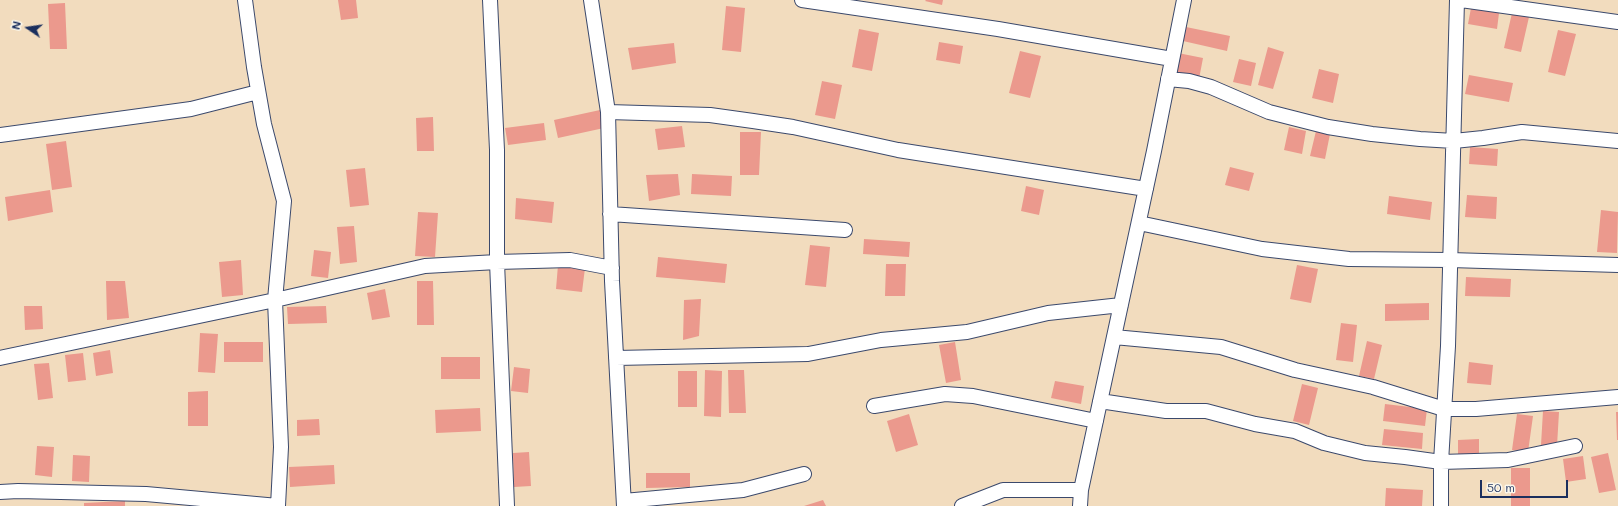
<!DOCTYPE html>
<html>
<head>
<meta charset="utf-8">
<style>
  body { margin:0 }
  #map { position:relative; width:1618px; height:506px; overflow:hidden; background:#f2dcbe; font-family:Mali,sans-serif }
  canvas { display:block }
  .north { position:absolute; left:8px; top:8px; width:40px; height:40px; -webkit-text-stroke:3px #fbf7ec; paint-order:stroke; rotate:283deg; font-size:11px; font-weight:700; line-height:16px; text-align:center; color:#1b2f5e }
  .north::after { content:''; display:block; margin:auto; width:14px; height:18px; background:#1b2f5e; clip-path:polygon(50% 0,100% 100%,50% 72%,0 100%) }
  .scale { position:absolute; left:1480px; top:480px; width:88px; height:18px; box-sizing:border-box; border:2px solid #1b2f5e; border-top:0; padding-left:5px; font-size:12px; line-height:14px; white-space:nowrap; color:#1b2f5e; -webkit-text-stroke:3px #fbf7ec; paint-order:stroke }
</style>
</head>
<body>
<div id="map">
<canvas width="1618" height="506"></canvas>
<div class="north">N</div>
<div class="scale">50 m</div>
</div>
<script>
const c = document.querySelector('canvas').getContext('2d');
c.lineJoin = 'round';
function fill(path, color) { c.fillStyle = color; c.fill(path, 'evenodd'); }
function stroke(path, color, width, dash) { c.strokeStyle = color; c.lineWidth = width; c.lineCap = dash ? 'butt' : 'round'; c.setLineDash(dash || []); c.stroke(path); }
fill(new Path2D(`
  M338,0H356L358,18L341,20Z
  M926,0H943L942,5L925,1Z
  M65,3L67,49H50L48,4Z
  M726,6L745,8L741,52L722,50Z
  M1471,8L1499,13L1497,29L1468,24Z
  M1512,13L1529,17L1521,52L1504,48Z
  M1186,27L1230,36L1227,51L1183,41Z
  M859,29L879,33L872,71L852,67Z
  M1558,30L1576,34L1565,76L1548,72Z
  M939,42L963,46L960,64L936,60Z
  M674,43L676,63L632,70L628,48Z
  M1268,47L1284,52L1273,89L1258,85Z
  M1020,51L1041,56L1030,98L1009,93Z
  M1178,53L1203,58L1199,79L1174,74Z
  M1239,59L1256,63L1251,86L1233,82Z
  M1319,69L1339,74L1333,103L1312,98Z
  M1469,75L1513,83L1509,102L1465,94Z
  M822,81L842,85L835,119L815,115Z
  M600,110L604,128L558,138L554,120Z
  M433,117L434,151H417L416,118Z
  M544,123L546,140L508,145L505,128Z
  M682,126L685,147L658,150L655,129Z
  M1289,127L1306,131L1302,154L1284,150Z
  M1316,131L1330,134L1325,159L1310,156Z
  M740,132H761L759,175H740Z
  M66,141L72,187L52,190L46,144Z
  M1470,147L1498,149L1497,166L1469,164Z
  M1230,167L1254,173L1249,191L1225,185Z
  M365,168L369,205L350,207L346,170Z
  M678,174L680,195L649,201L646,175Z
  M692,174L732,176L731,196L691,194Z
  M1026,186L1044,190L1039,215L1021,211Z
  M50,190L53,212L8,221L5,197Z
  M1467,195L1497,197L1496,219L1465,217Z
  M1389,196L1432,202L1430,220L1387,214Z
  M516,198L554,202L552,223L515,219Z
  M1601,210L1618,212L1617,253L1597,252Z
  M418,212L438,213L435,257L415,256Z
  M354,226L357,262L340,264L337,227Z
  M864,239L910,242L909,257L863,254Z
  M810,245L830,247L826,287L805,285Z
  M314,250L331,252L328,278L311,276Z
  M658,257L727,264L725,283L656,277Z
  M241,260L243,295L222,297L219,262Z
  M886,264H906L905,296H885Z
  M558,265L585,268L582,292L556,289Z
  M1297,265L1318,269L1311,303L1290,299Z
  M1466,277L1511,279L1510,297L1465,296Z
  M106,281H125L129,318L107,320Z
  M417,281H433L434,325H417Z
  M385,289L390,317L372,320L367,293Z
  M701,299L699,336L683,340L684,300Z
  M1429,303V320L1385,321V304Z
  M24,306H42L43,329L25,330Z
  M326,306L327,323L288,324L287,307Z
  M1341,323L1357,325L1353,362L1336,360Z
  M200,333L218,334L215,373L198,372Z
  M1367,341L1382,345L1374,379L1359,376Z
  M224,342H263V362H224Z
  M955,342L961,380L946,383L939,345Z
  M110,350L113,373L96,376L93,353Z
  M83,353L86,380L68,382L65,355Z
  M441,357H480V379H441Z
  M1469,362L1493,365L1491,385L1467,383Z
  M49,363L53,398L38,400L34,364Z
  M514,367L530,369L528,393L511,391Z
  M705,370L722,371L721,417L704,416Z
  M728,370H744L746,413H729Z
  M678,371H697V407H678Z
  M1055,381L1084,386L1081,404L1051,398Z
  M1302,384L1318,388L1309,425L1293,421Z
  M208,391V426H188V392Z
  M1385,404L1427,409L1425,426L1383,421Z
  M480,408L481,431L436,433L435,410Z
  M1543,411L1559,412L1557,446L1541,445Z
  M1616,412H1618V440H1617Z
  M909,414L918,445L896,452L887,421Z
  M1517,414L1533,416L1528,452L1512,450Z
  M319,419L320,435L297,436V420Z
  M1384,429L1423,433L1422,449L1382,445Z
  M1479,439V459H1458V440Z
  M37,446L54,447L52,477L35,475Z
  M529,452L531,486L514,487L513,453Z
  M1608,453L1616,490L1599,493L1591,457Z
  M73,455L90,456L89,482L72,481Z
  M1583,456L1586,479L1566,482L1563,459Z
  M334,465L335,484L290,487L289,467Z
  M1511,468H1530V506H1511Z
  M646,473H690V487L646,488Z
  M1386,488L1423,490L1422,506H1385Z
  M823,500L826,506H804Z
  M125,501V506H84V503Z`), '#eb998d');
const street = new Path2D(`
  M245,0L254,67L264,124L284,201L275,300L281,447L278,506
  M490,0L497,150V262L507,506
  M591,0L608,112L612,281L624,506
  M802,0L998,29L1172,59
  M1461,0L1618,22
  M1168,79L1189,81L1211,87L1269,112L1328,127L1372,134L1420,139L1454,141L1483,138L1522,132L1618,141
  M608,112L710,115L753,121L793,127L898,150L1146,189
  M0,135L191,109L258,92
  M610,214L845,230
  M1139,223L1262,249L1349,259L1450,260L1618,265
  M1114,337L1221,347L1295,370L1373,387L1444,409H1476L1618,397
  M0,358L275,300L425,266L497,262L570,260L612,268
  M616,358L808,354L881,340L967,332L1048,313L1121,305
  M1100,401L1166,411H1206L1255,424L1295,431L1324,443L1365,453L1405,457L1441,462L1508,460L1575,446
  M874,406L945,394L973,396L1096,421
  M0,492L18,491L146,494L278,506
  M624,501L743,490L804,474
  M962,506L1003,490H1081
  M1080,506L1081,490L1154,151L1184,0
  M1441,506V462L1448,346L1457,0`);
stroke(street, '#3b496c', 16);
stroke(street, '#fff', 14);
</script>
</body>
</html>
